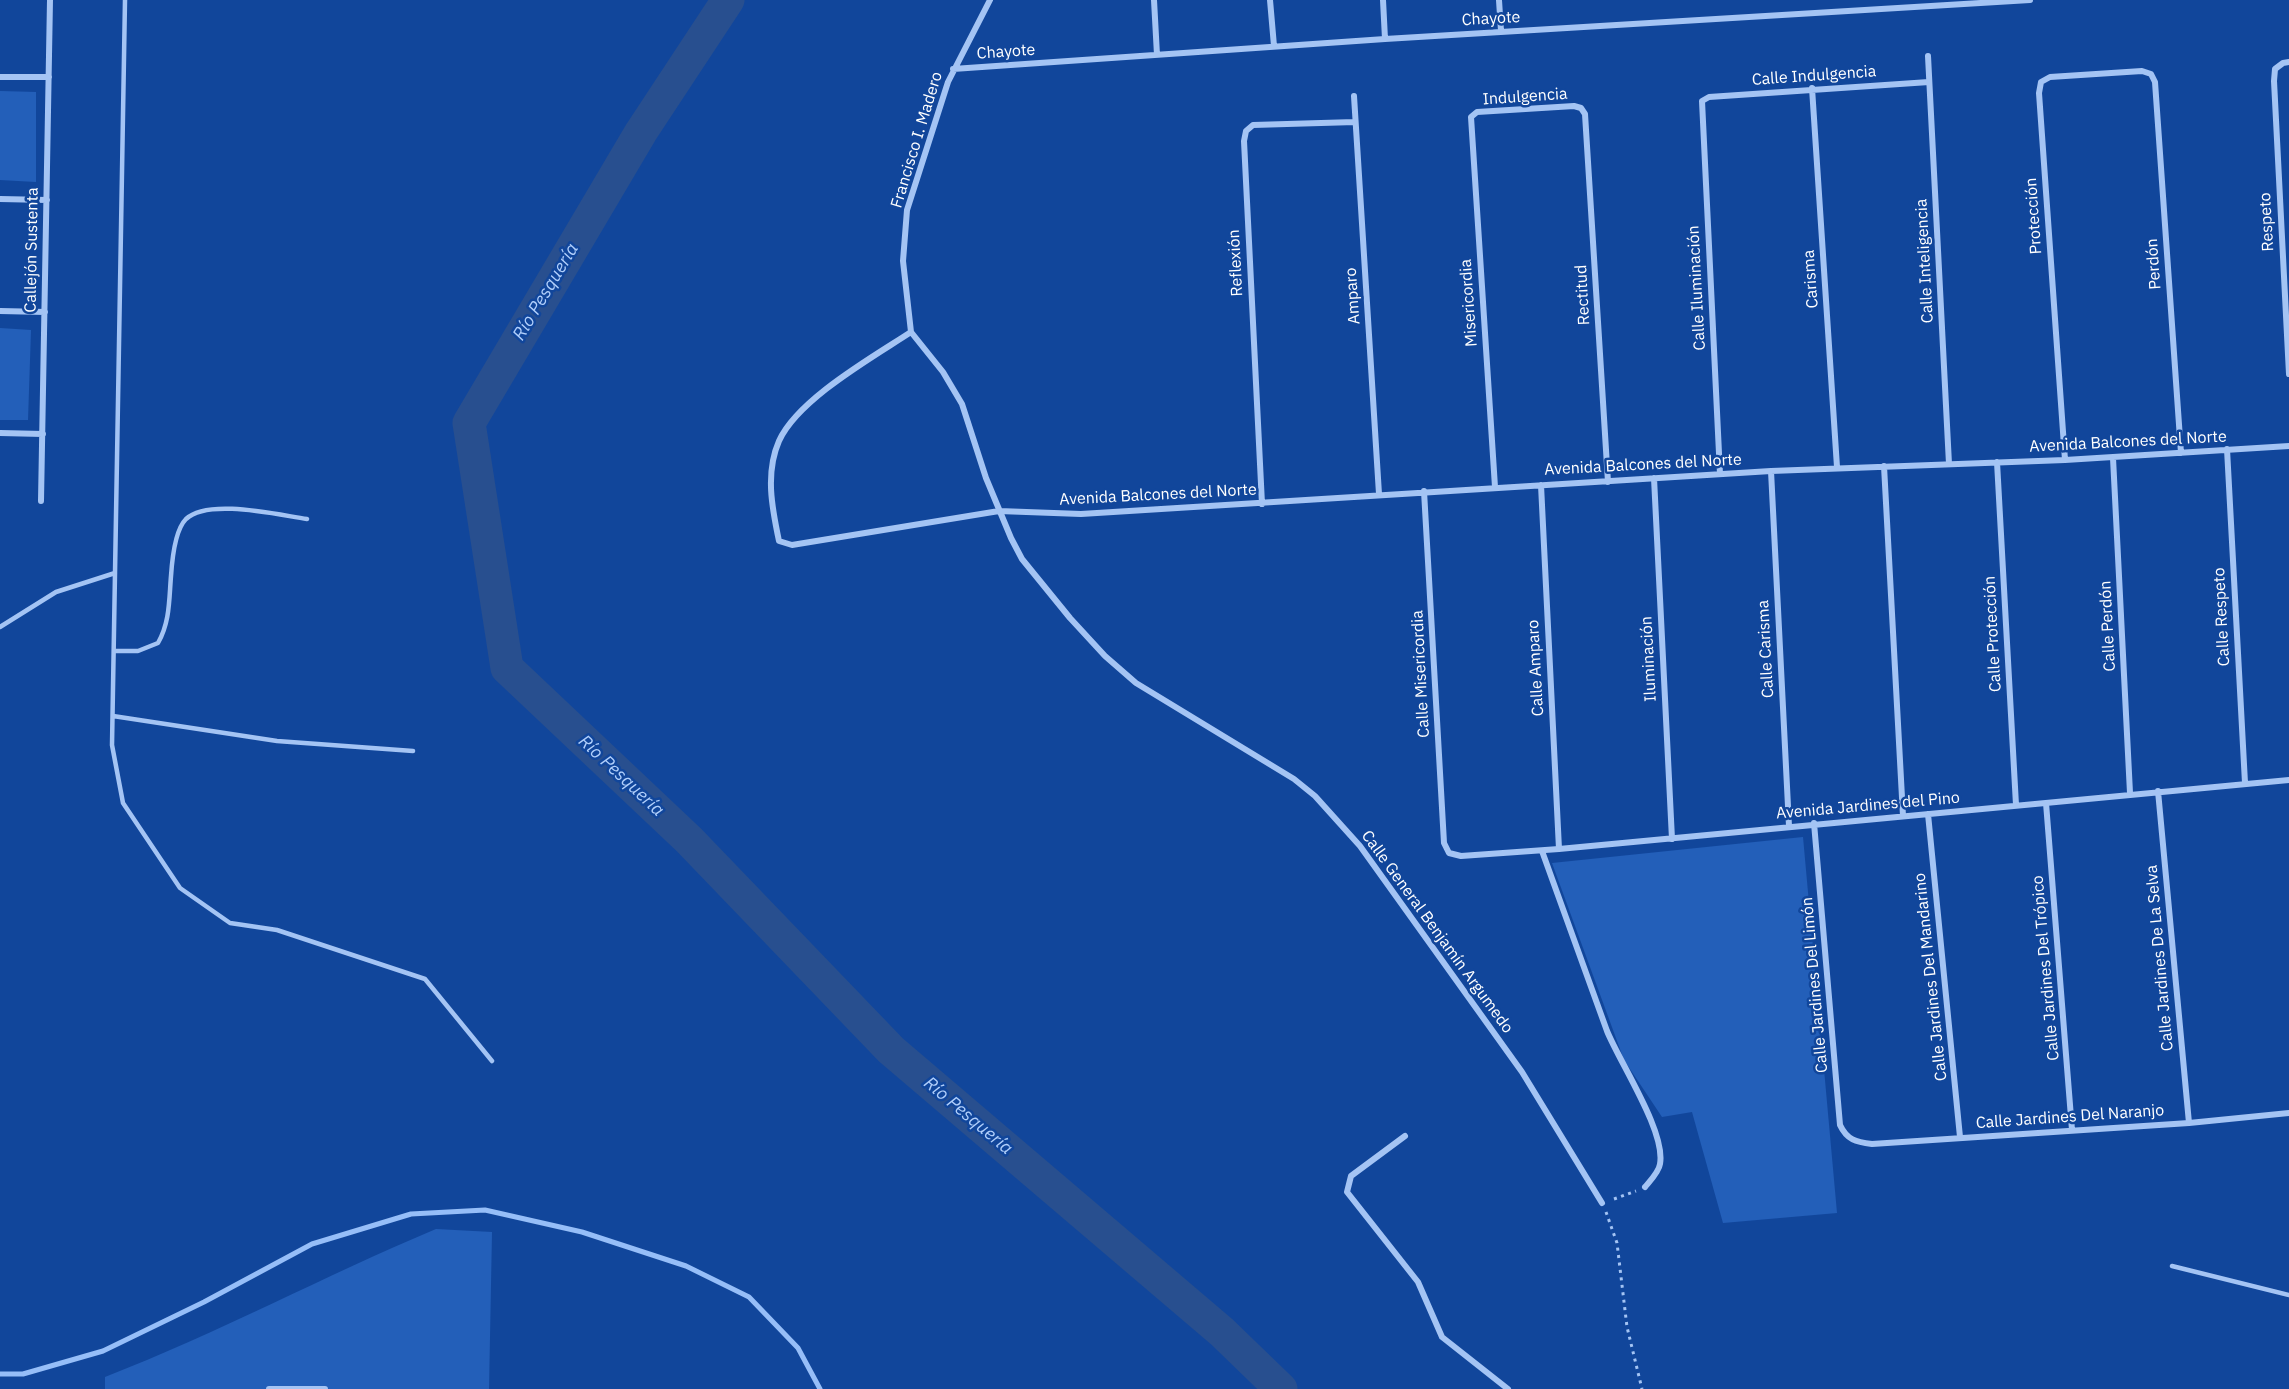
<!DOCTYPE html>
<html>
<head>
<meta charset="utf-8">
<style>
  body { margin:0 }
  canvas { display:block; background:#11469b }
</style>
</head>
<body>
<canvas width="2289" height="1389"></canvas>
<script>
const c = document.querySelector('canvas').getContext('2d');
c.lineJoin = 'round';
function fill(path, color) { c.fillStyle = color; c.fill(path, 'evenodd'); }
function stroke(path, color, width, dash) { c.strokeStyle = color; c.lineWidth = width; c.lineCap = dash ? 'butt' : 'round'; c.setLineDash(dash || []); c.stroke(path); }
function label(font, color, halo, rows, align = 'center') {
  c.font = font + ' "IBM Plex Sans",sans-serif'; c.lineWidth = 5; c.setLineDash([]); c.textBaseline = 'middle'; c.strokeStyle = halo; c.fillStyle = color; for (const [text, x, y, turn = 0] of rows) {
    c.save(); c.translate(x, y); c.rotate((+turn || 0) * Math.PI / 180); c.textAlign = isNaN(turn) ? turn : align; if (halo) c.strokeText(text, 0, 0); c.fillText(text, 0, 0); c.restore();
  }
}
fill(new Path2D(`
  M0,91L36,92V182L0,180Z
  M0,328L31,330L28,420H0Z
  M1803,837L1837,1213L1723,1223L1692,1112L1662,1117L1624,1060L1552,863Z
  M436,1229L492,1232L489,1389H105V1377C218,1333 324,1276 436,1229Z`), '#235fb9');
stroke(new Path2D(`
  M0,1374H23L103,1351L204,1302L312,1244L411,1214L485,1210L582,1232L686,1266L749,1297L798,1348L820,1389`), '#96bef8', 5);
stroke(new Path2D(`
  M728,0L641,132L469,423L507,668L689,840L891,1050L1222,1332L1281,1389`), '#284f8f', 33);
stroke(new Path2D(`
  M1614,1199L1636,1191
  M1606,1212L1617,1243L1627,1327L1642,1389`), '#a4c4f4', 3, [3, 4.5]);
stroke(new Path2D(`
  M125,0L112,745L123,803L180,888L230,923L277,930L425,979L492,1061
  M0,627L56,592L115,573
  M114,651H138L158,643C170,622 169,600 171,576C172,561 175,530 186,519C208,498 278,515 307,519
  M113,716L277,741L413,751
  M2172,1266L2289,1295`), '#a4c4f4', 4.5);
stroke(new Path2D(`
  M1154,0L1157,55
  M1270,0L1274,46
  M1383,0L1385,39
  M1499,0L1501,31
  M1928,56L1949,464
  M2289,62L2283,63L2275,69L2274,81L2289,374
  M953,69L1385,39L2030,0
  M0,77H49
  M1812,88L1837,467
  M1354,96L1379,494
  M0,199L47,200
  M0,311L45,312
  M911,332C873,357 798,399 779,441C765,473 772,508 779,541L792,545L999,511L1081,514L1771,471L2065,460L2289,446
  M911,332L943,372L962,404L986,478L1011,538L1022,559L1070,618L1105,656L1136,683L1294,779L1315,796L1360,846L1522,1072L1602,1203
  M911,332L903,261L907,210L948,82L990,0
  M0,433L43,434
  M2227,449L2245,783
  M2113,458L2130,793
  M2065,460L2039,93L2041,82L2050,77L2142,71L2151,74L2155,82L2181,453
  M1997,462L2016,805
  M1884,466L1903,816
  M1771,471L1789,826
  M1720,474L1702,101L1709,97L1929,82
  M1654,478L1672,839
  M1541,485L1559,849
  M1495,487L1471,117L1477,112L1574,106L1581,108L1585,114L1608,482
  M1424,491L1444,843L1449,853L1461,856L1559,849L2289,780
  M41,501L50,0
  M1262,504L1244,141L1246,131L1253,125L1355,122
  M2158,791L2189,1123
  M2046,803L2072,1130
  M1928,814L1960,1137
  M1814,823L1840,1125C1847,1140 1856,1142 1872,1144L2189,1123L2289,1113
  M1542,851L1607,1031C1620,1063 1666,1132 1660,1164C1659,1172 1650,1181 1645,1187
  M1405,1136L1351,1176L1347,1192L1418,1282L1442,1337L1508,1389
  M269,1389H325`), '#a4c4f4', 6);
label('16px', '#fff', '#11469b', [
  ["Chayote",1491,19,-3],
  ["Chayote",1006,52,-4],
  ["Calle Indulgencia",1814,76,-4],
  ["Indulgencia",1525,97,-4],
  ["Francisco I. Madero",917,140,-73],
  ["Protección",2034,216,-94],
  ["Respeto",2267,222,-93],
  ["Callejón Sustenta",32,250,-89],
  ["Calle Inteligencia",1925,261,-93],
  ["Reflexión",1236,263,-93],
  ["Perdón",2154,264,-94],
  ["Carisma",1811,279,-94],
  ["Calle Iluminación",1697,288,-93],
  ["Rectitud",1583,295,-93],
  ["Amparo",1353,296,-94],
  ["Misericordia",1469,303,-94],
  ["Avenida Balcones del Norte",2128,442,-3],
  ["Avenida Balcones del Norte",1643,465,-3],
  ["Avenida Balcones del Norte",1158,495,-3],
  ["Calle Respeto",2222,617,-93],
  ["Calle Perdón",2108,626,-93],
  ["Calle Protección",1993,634,-93],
  ["Calle Carisma",1766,649,-93],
  ["Iluminación",1649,659,-93],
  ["Calle Amparo",1536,668,-93],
  ["Calle Misericordia",1421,674,-93],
  ["Avenida Jardines del Pino",1868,806,-5],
  ["Calle General Benjamín Argumedo",1437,932,54],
  ["Calle Jardines De La Selva",2160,958,-95],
  ["Calle Jardines Del Trópico",2046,968,-95],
  ["Calle Jardines Del Mandarino",1931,977,-96],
  ["Calle Jardines Del Limón",1815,985,-95],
  ["Calle Jardines Del Naranjo",2070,1117,-4]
]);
label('italic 18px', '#b1cffb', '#11469b', [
  ["Río Pesquería",546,292,-59],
  ["Río Pesquería",621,776,43],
  ["Río Pesquería",968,1116,40]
]);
</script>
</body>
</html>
